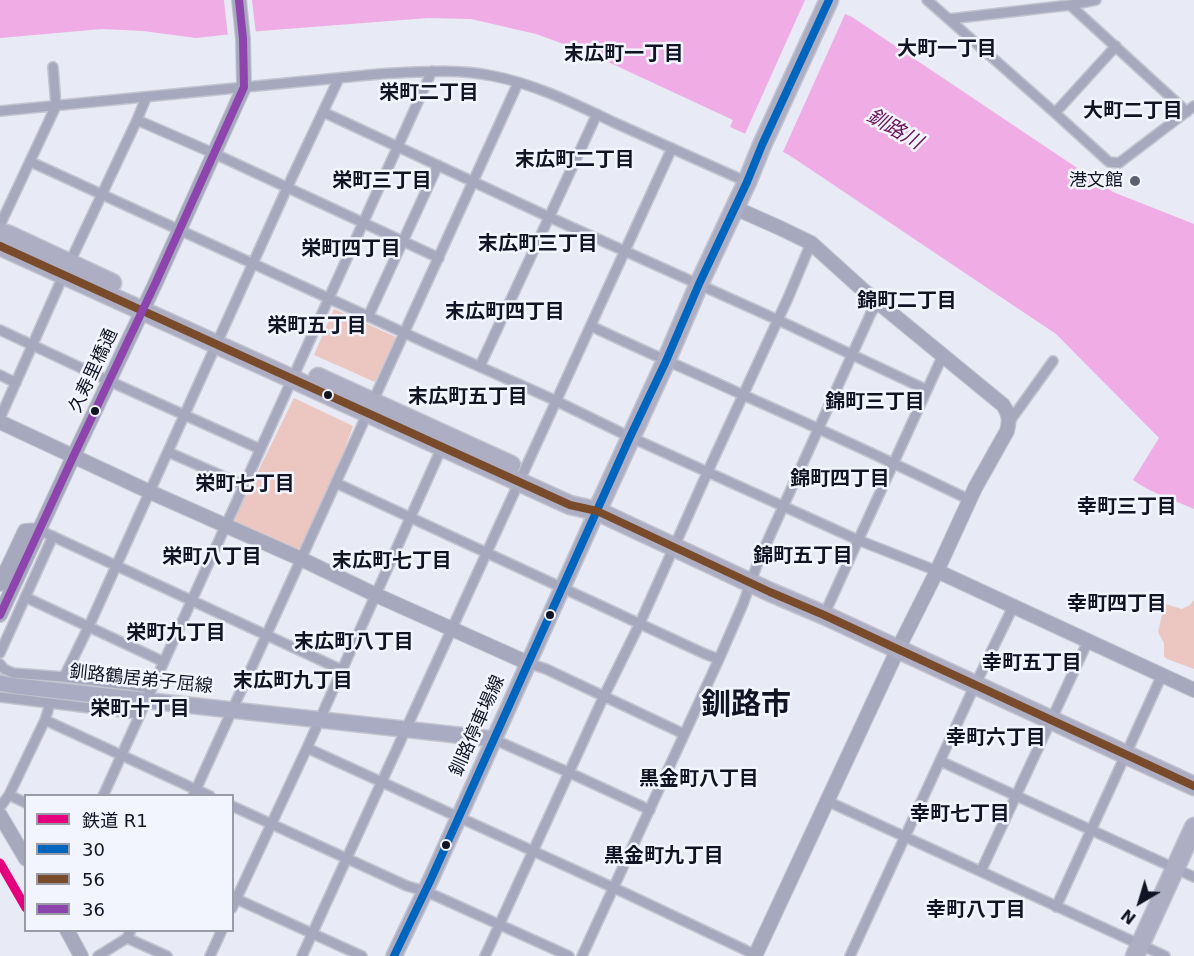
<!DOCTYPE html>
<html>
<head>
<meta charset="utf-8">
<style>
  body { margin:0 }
  #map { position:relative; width:1194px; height:956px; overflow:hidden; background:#e8eaf5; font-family:"DejaVu Sans","Noto Sans JP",sans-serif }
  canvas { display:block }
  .legend { position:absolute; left:24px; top:794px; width:210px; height:138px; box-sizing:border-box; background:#f3f5fe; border:2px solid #999ba7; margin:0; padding:8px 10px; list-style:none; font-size:18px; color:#111424 }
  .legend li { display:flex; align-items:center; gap:12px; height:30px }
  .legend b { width:30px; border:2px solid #999ba7 }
  .north { position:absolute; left:1110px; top:872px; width:60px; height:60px; -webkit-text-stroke:4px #f3f5fe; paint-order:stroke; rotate:218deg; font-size:16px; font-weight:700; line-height:24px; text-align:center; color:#111424 }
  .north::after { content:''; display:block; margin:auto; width:21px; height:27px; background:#111424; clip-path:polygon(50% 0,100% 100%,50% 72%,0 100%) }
</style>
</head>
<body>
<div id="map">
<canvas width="1194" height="956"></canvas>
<ul class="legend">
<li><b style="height:8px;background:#e5007d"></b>鉄道 R1</li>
<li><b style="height:8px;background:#0065bd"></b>30</li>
<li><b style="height:8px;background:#7a4b2a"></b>56</li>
<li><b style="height:8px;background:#8e44ad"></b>36</li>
</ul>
<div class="north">N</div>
</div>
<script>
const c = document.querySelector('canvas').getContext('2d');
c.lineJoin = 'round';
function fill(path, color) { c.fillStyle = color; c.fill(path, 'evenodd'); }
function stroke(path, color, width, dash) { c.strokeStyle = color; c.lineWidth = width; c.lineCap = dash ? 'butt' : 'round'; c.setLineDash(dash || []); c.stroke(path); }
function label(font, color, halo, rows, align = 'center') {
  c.font = font + ' "DejaVu Sans","Noto Sans JP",sans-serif'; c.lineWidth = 5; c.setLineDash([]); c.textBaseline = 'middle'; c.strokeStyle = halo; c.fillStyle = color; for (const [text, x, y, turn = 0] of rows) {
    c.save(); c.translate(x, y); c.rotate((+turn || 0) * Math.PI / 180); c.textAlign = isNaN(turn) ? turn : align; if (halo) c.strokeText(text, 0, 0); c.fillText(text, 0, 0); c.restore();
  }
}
fill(new Path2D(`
  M334,309L396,337L375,382L314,355Z
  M294,398L353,426L334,479L304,541L301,547L295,551L238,525L235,521L236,516Z
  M1194,600V669L1167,659L1164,656V643L1158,632L1164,606L1166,604L1182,609L1190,605Z`), '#ecc7c1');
fill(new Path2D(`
  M0,0H813L818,2L852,17L1113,192L1194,224V509C1174,500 1151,493 1133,480L1159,438L1056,334L789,155L759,140L730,127L733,120L591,54L536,34L471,19L428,18L260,31L196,38L143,31L102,29L0,38Z`), '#f0ace5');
fill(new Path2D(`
  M224,0H252L256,34L228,37Z
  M805,0H820L846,12L782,154L744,136Z`), '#e8eaf5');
const street = new Path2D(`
  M927,0L1055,113L1109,162L1119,163L1194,106
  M1070,5L1187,112
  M949,19L1070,5L1096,0
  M0,111L379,74C417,72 455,68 493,76C535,84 575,104 613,122C657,142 702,162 747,182
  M323,112L549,217L778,320L927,390
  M1055,113L1116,46
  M137,120L213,153L439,258
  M31,162L422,341L550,398L630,437L858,540L937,571
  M0,225L56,106L53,67
  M368,317L438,165
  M591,326C641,350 691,371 741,394C818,428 894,463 970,500
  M0,330L109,381L260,449
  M480,366L597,114
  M0,375L16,383
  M0,418L60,283L137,120L146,98
  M1010,421L1053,361
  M168,452L243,485
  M336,483L705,654L719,659
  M39,530L342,670
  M25,597L164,662
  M824,615L943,355
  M0,653L53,536
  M528,663L546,669L684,734
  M0,664L4,669L13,673L64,677L152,688
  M64,677L89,626L287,188L339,78
  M0,697L139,714
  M45,720L210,796
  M493,739L570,773L650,810
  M307,748L625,893L758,956
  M940,761L1194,877
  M9,795L26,803
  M103,796L432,71
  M193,796C301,558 411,321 518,83
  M827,801L1165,956
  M232,806L407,886L425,891L569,956
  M0,807L9,795L45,720L50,704
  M981,871L1088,641
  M232,897L362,956
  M1056,907L1162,675
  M232,908L307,748L442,447
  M127,938L167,956
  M98,956L127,938L131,930
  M210,956L222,930
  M302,956L672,148
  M485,956L604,696L640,623L708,471L788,298L811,243
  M582,956L719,659L743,604L758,562L871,313L878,302
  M850,956L975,685L1013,607`);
const secondary = new Path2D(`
  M735,208L780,228L811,243L863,290L1003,405C1009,414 1010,420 1007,431L975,488L937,571L898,649L755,956
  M0,422L150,492L301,559L376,595L528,663
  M937,571L1194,690
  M0,584L25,531L39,530
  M0,615L74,455L156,282L244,87L243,39L239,0
  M0,815L26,859
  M67,930L81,956`);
const primary = new Path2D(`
  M0,683L16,686L493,739
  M394,956L431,879L597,511`);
const highway = new Path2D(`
  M0,232L9,235L112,283
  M0,246L570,505L597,511L770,592L824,615L1194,786
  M318,377L511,465
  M597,511L666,361L699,284L747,182L762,145L829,0
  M1135,956L1194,827`);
stroke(street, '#c2c4cf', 12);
stroke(secondary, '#c2c4cf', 16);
stroke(primary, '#c2c4cf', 18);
stroke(highway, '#c2c4cf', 21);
stroke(street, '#a6a9be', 9);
stroke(secondary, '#a6a9be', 14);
stroke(primary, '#a9abc2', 15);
stroke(highway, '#adaec3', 18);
stroke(new Path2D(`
  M394,956L431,879L630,437L666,361L699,284L747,182L762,145L829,0`), '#0065bd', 8);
stroke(new Path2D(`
  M0,246L570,505L597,511L770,592L824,615L1194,786`), '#7a4b2a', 8);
stroke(new Path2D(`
  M0,615L74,455L156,282L244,87L243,39L239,0`), '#8e44ad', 8);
stroke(new Path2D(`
  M0,863L26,908`), '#e5007d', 9);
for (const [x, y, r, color] of [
  [1135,181,6,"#5c5f6d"],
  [328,395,5,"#111424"],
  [95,411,5,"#111424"],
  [550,615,5,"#111424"],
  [446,845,5,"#111424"]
]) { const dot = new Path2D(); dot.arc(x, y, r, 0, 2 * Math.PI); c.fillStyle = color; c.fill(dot); stroke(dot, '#f3f5fe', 2); }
label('18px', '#111424', '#f3f5fe', [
  ["港文館",1123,181]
], 'right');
label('18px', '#111424', '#f3f5fe', [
  ["久寿里橋通",94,371,-65],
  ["釧路鶴居弟子屈線",141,680,6],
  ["釧路停車場線",478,726,-66]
]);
label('bold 20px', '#111424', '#f3f5fe', [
  ["大町一丁目",947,50],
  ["末広町一丁目",624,55],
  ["栄町二丁目",429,94],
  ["大町二丁目",1133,112],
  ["末広町二丁目",575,161],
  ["栄町三丁目",382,182],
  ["末広町三丁目",538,245],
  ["栄町四丁目",351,250],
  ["錦町二丁目",907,302],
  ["末広町四丁目",505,313],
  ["栄町五丁目",317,327],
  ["末広町五丁目",468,398],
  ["錦町三丁目",875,403],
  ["錦町四丁目",840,480],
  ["栄町七丁目",245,485],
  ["幸町三丁目",1127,508],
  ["錦町五丁目",803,557],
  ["栄町八丁目",212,558],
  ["末広町七丁目",392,562],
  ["幸町四丁目",1117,605],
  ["栄町九丁目",176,634],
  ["末広町八丁目",354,643],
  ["幸町五丁目",1032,664],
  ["末広町九丁目",293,682],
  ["栄町十丁目",140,710],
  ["幸町六丁目",996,739],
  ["黒金町八丁目",699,780],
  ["幸町七丁目",960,815],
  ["黒金町九丁目",664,857],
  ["幸町八丁目",976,911]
]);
label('italic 20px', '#6a115c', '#f3f5fe', [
  ["釧路川",894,130,30]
]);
label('bold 30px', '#111424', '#f3f5fe', [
  ["釧路市",746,706]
]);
</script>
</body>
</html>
